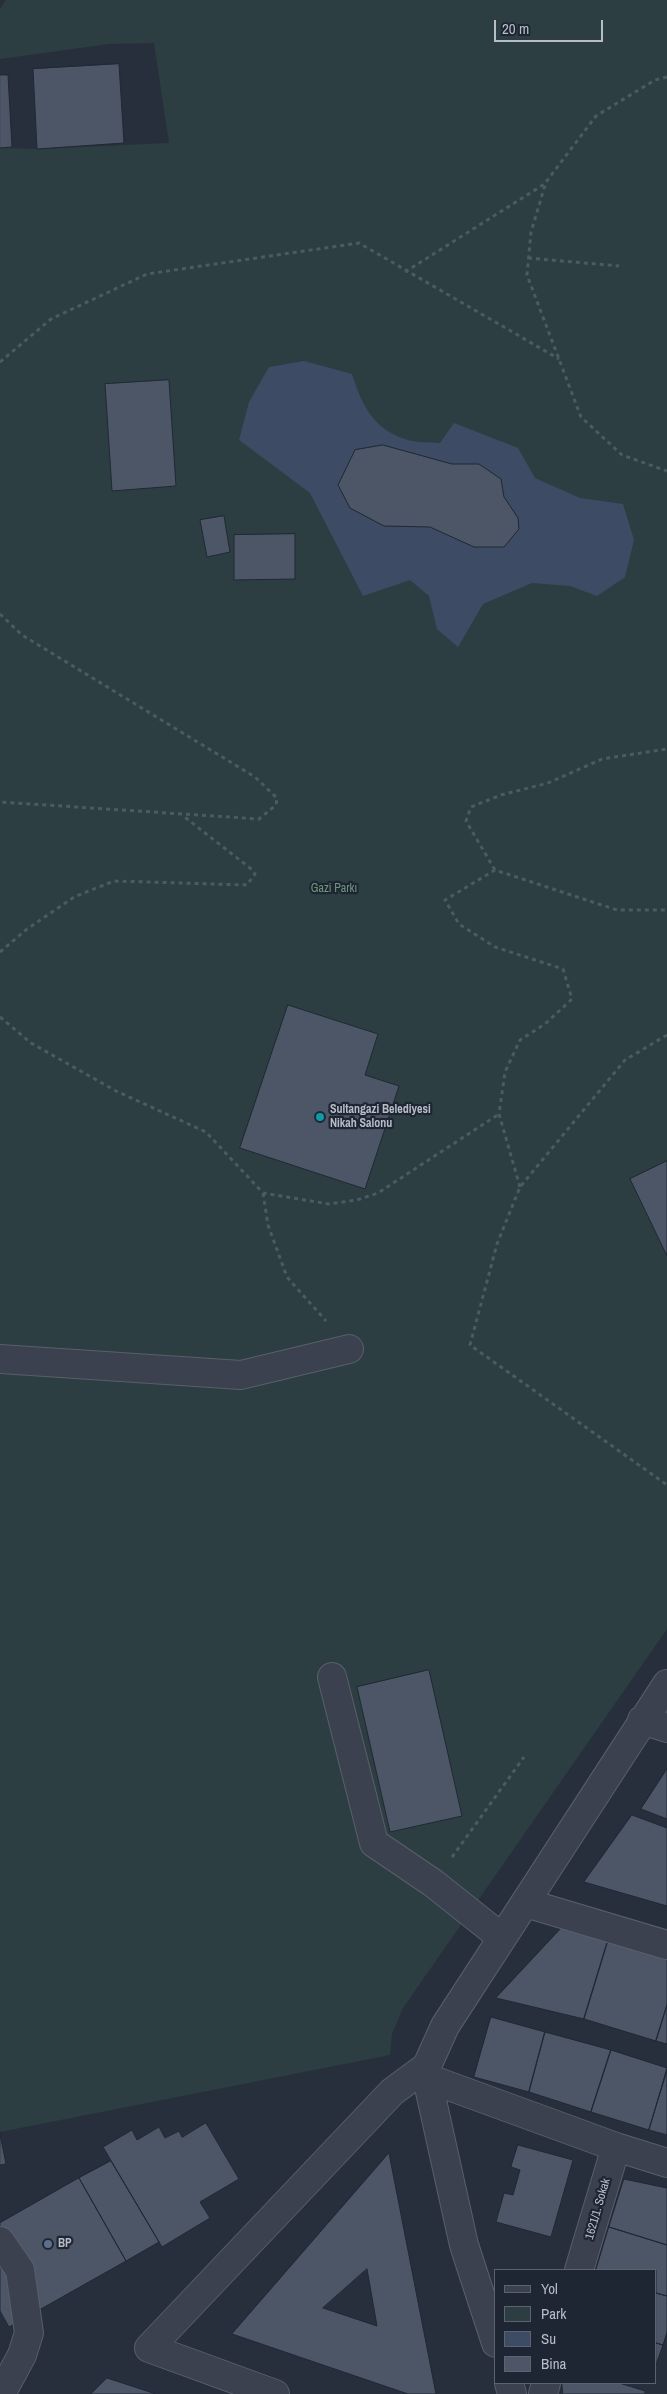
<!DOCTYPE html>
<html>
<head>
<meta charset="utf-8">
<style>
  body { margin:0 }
  #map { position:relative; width:667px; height:2394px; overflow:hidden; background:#272f3d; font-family:"Archivo Narrow",sans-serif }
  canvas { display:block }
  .legend { position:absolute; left:494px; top:2269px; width:162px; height:115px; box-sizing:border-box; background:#1f2633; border:1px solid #5c626f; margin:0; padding:6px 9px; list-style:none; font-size:15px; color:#b7bcc8 }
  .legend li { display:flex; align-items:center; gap:10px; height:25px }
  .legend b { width:25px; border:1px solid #5c626f }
  .scale { position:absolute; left:494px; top:20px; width:109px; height:22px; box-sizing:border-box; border:2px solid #b7bcc8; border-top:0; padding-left:6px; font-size:15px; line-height:18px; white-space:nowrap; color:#b7bcc8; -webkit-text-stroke:4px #1f2633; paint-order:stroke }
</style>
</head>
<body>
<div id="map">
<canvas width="667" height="2394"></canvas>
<ul class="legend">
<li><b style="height:6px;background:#3b414e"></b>Yol</li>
<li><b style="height:14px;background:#2c3e41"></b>Park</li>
<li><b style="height:14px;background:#3e4b65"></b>Su</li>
<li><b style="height:14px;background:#4d5666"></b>Bina</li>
</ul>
<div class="scale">20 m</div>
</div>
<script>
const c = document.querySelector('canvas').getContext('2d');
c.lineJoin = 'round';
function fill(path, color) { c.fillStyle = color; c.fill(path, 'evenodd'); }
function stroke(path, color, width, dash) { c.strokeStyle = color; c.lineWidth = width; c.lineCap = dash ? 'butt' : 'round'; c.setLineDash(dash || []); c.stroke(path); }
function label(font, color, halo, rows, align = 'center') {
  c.font = font + ' "Archivo Narrow",sans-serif'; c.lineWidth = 4.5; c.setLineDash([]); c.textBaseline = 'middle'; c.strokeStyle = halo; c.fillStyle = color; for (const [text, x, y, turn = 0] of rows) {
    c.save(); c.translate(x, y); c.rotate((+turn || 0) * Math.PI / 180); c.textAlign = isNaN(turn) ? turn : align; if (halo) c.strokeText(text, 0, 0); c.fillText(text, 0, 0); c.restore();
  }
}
fill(new Path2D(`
  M6,0H667V1629L403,2008L392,2034L390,2055L0,2132V148L37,149L169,143L154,43L109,44L0,59V9Z`), '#2c3e41');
fill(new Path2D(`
  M304,361L352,374C362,406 374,430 408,440C418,443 430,442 440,443L454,423L518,448L535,478L580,498L623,504L634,540L625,577L597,596L570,586L532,583L483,604L458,647L437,629L429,596L410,580L363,596L310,493L239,440L249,402L269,367ZM383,445L452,464H479L501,479L504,497L518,517L519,529L504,547H474L430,527L384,526L350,508L338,485L355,450Z`), '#3e4b65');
const building = new Path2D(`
  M119,64L124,143L37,149L33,69Z
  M0,75H8L12,147L0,148Z
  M169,380L176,486L112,491L105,384Z
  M383,445L452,464H479L501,479L504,497L518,518L519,529L504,547H474L430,527L384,526L350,508L338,485L355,450Z
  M224,516L230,552L207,557L200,520Z
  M295,534V579L234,580V535Z
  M288,1005L378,1034L365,1075L399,1086L365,1189L240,1148Z
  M667,1161V1256L630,1179Z
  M429,1670L462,1816L390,1832L357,1687Z
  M667,1769V1819L641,1809Z
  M632,1815L667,1828V1906L584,1882Z
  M566,1923L609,1937L584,2019L496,1998Z
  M609,1937L667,1958V2005L656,2041L584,2019Z
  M667,2005V2044L656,2041Z
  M491,2017L545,2032L529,2092L474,2077Z
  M545,2032L611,2050L591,2112L529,2092Z
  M611,2050L667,2068L649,2130L591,2112Z
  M667,2071V2135L649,2130Z
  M206,2123L239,2179L200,2202L210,2218L162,2247L103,2147L132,2130L137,2140L159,2127L165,2138L179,2131L182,2137Z
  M0,2134L6,2164L0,2165Z
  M518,2145L573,2160L551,2237L496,2222L504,2193L513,2195L520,2170L511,2167Z
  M389,2153L436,2394H408L232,2334ZM367,2269L377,2326L323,2308Z
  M111,2161L159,2242L126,2261L79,2178Z
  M79,2178L126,2261L9,2327L0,2311V2223Z
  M624,2179L667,2188V2245L609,2227Z
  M609,2227L667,2245V2296L656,2293V2270H596Z
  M656,2293L667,2296V2332L663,2345L656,2343Z
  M656,2343L663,2345L656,2365Z
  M107,2378L156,2394H91Z
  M562,2383H619L645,2391V2394H563Z`);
fill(building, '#4d5666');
stroke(building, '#212835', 1);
const minor = new Path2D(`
  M0,1359L241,1375L349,1349
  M332,1677L374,1843L433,1883L501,1937
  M642,1720L667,1728
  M526,1903L667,1945
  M427,2078L616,2147L667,2163
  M0,2241L20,2270L29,2333L22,2355L1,2394
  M579,2270L616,2147
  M496,2343L464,2245L427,2078V2066L445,2026L667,1684
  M509,2383L512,2394
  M275,2394L149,2348L392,2092L427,2066
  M543,2394L546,2383`);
stroke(minor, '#595f6b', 30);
stroke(new Path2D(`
  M667,77L655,80L596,116L546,182L531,232L527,275L581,417L622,455L667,471
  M528,258L619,266
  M405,272L546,183
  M0,362L51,319L147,274L359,243L559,359
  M0,614L22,635L255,777L277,798L276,805L259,819L0,802
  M495,870L466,821L471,807L501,795L548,783L602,759L667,749
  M0,952L27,929L74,897L114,881L247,885L255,874L250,868L182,815
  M0,1017L31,1043L116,1091L206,1132L263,1193L329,1204L357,1200L378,1193L499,1114
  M667,1035L625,1060L520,1187L497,1244L470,1345L667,1485
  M520,1187L499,1114L505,1072L520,1040L545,1024L572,999L563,969L495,947L459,924L445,900L495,870L617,910H667
  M263,1193L268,1225L287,1277L326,1321
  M452,1857L524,1757`), '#4b5b60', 3, [4, 4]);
stroke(minor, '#3b414e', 28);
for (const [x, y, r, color] of [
  [320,1117,5,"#0f9aa8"],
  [48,2244,5,"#5c6f8a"]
]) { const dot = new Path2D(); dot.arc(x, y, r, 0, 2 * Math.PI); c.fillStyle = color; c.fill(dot); stroke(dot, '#1f2633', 2); }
label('12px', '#70987c', '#1f2633', [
  ["Gazi Parkı",334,889]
]);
label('bold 12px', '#b7bcc8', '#1f2633', [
  ["Sultangazi Belediyesi",330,1110],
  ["Nikah Salonu",330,1124],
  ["BP",58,2244]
], 'left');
label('12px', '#b7bcc8', '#1f2633', [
  ["1621/1. Sokak",598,2209,-74]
]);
</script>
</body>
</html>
